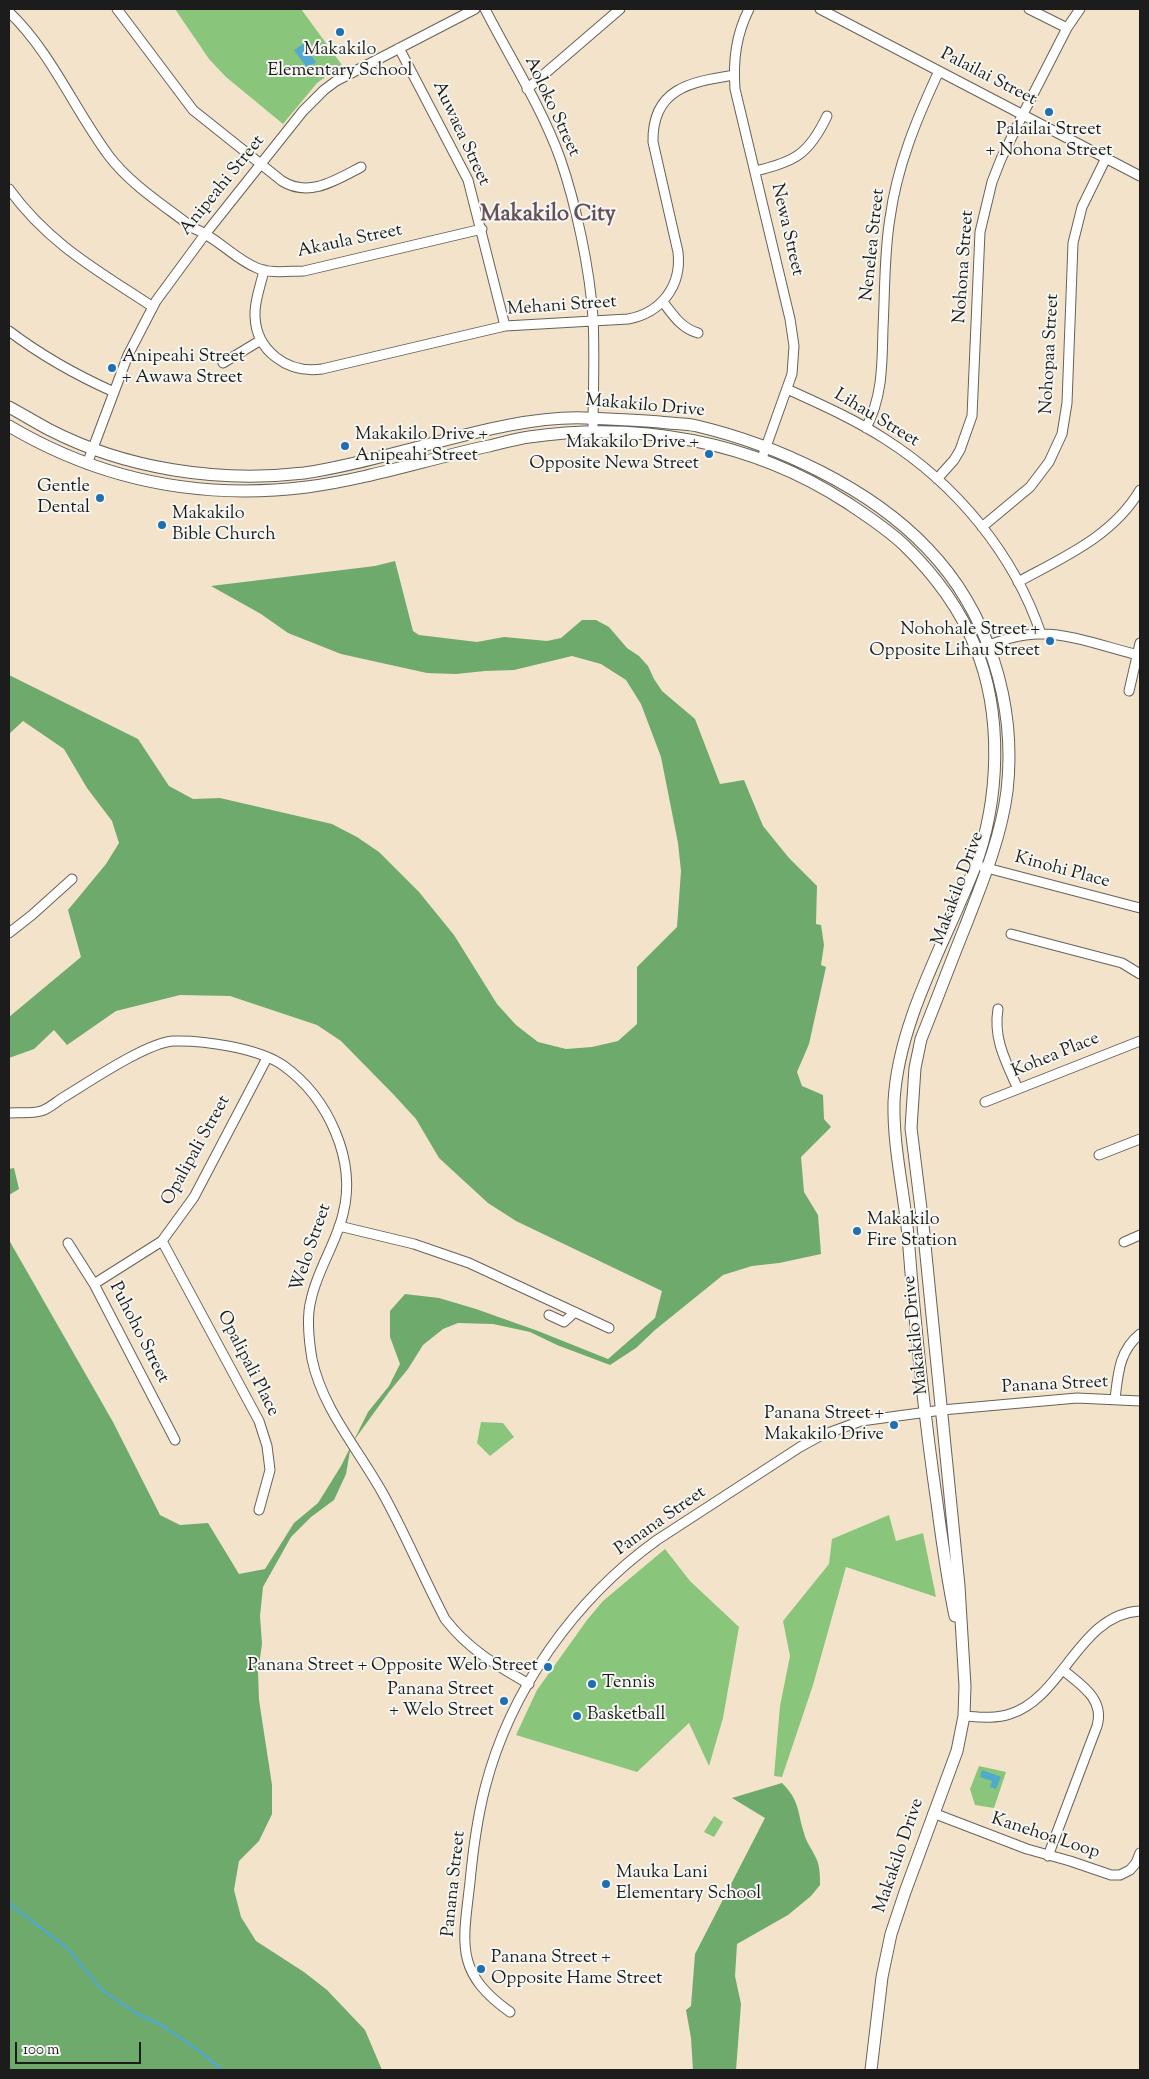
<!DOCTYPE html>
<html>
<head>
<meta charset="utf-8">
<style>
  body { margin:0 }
  #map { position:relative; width:1149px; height:2079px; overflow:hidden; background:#f3e3cb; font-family:"Sorts Mill Goudy",serif }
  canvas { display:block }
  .frame { position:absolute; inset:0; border:10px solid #1c1c1c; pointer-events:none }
  .scale { position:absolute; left:15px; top:2042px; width:126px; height:22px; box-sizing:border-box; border:2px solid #1c1c1c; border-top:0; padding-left:6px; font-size:15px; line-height:18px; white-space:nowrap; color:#1c1c1c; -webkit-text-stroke:4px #f6f6f2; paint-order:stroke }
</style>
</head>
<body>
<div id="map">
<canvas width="1149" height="2079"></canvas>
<div class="frame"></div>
<div class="scale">100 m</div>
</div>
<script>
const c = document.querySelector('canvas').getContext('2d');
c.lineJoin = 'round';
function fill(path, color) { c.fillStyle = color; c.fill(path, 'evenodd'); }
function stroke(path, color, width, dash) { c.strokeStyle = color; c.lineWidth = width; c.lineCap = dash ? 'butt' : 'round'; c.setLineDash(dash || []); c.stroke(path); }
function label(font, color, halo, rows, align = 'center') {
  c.font = font + ' "Sorts Mill Goudy",serif'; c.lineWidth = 4; c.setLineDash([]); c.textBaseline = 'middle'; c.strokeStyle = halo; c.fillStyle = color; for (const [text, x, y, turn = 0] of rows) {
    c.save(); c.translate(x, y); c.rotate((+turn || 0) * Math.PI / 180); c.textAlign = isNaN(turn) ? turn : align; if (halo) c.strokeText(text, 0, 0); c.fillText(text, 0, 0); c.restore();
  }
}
fill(new Path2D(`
  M175,9H301L342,65L317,83L283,124L226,77L209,59Z
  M481,1422L503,1423L514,1437L490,1456L477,1443Z
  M889,1515L896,1541L923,1533L936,1597L846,1567L813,1685L782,1777L774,1776L780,1706L790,1656L783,1621L829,1564L832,1539Z
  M665,1549L690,1581L739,1627L723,1718L709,1766L689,1723L637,1772L516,1735L537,1690L587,1620L603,1601Z
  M979,1766L1006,1772L994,1808L975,1805L970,1789Z
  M714,1816L723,1822L714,1837L704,1832Z`), '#89c57b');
fill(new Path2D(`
  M395,561L413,631L419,635L477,642L504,637L547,641L561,638L582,620H596L609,627L627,648L639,656L648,666L654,679L662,691L695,719L720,784L744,780L763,826L789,858L817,886L816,924L821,925L824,945L821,965L826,967L809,1044L797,1072L802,1086L823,1095L824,1119L831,1127L801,1157L804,1192L818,1215L821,1254L779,1263L752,1266L723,1275L655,1330L636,1348L610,1365L557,1345L530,1332L493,1324L458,1323L443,1329L423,1345L408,1369L389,1392L355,1439L350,1451L346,1474L334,1500L311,1517L291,1537L263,1587L260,1616L262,1644L258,1672L259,1700L272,1785V1814L259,1841L239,1861L234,1890L241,1917L256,1941L304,1972L327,1990L365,2030L382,2070H9V1240L113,1422L160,1515L180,1525L208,1523L239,1574L265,1569L294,1523L318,1503L341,1466L368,1412L389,1386L400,1364L390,1337V1311L405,1294L439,1298L476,1309L538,1331L608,1359L655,1318L662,1291L516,1221L488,1203L439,1158L416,1119L394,1095L341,1041L317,1025L230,996L180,995L116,1011L67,1045L54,1030L34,1049L9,1058V1017L81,957L68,910L106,864L119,843L112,821L87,788L64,749L23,721L9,734V675L138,739L169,786L193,799L220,798L332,824L357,837L379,852L419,892L454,935L497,1004L516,1025L538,1042L566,1049L592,1047L618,1041L637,1024V967L677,927L681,871L678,843L661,757L641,704L626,680L601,664L572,656L514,670L485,671L456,674L427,673L341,654L288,633L261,614L211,586L375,566Z
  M14,1168L19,1189L9,1195V1169Z
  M782,1783C800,1801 797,1811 804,1833C806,1842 812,1849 816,1858C820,1866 820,1876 820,1885L811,1896L788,1915L737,1944L735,1976L741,2004L736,2070H693L691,2038L686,2010L691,2006L695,1954L765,1818L732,1798Z`), '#6eaa6b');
fill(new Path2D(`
  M303,44L316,62L307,68L294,50Z
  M982,1770L1001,1777L996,1789L990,1787L992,1781L980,1777Z`), '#51a9ce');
stroke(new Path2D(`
  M9,1900L11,1905L67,1948L103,1991L138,2014L163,2026L198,2050L222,2070`), '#51a9ce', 2.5);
const minor = new Path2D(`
  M117,9L193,110L282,181C309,198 336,180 361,167
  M485,9C510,58 541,106 560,158C576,204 590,270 593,318C595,356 593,394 593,432
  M749,9C736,35 733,60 735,89L790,319L794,346L792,374L762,458
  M820,9L1140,176
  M1029,9L1067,28
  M9,12C51,52 74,109 109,156C131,185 165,206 193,228C217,237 233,258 257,268C271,274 289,271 304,271L482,229
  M399,48L468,180L505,326
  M527,89L620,9
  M755,171C795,162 809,154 827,116
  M9,189C49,244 97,270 153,307
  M264,270C261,285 254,301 255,316C256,351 288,374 322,369L505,326L628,319C661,313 682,286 678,252L653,142C652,88 691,82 734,75
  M663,302C673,315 681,328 698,333
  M9,331C42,356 76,375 114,392
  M223,363L261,340
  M787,389C820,404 854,419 885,439C956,484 1014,554 1041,634
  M866,428C883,396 882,363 883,328C885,291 884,254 890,218C897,166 917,118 939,71
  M87,464L128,355L156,301L206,233L303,111L324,90L336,81L475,9
  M937,479L954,460L960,450L972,416L980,232L992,182L1001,159L1023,114L1067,28L1080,9
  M982,527L1030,487L1049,462L1062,434L1067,403L1073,243L1082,207L1106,158
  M1018,582C1064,557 1113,536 1140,490
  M977,649C997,642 1018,634 1040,634C1069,633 1109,648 1138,655
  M1129,691L1140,643
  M983,867L1140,908
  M9,933L32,915L72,879
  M1011,934L1122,963L1140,974
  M998,1009C993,1039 1006,1062 1018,1089
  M985,1102L1140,1041
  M9,1113C18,1112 31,1114 41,1111C49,1109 57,1101 64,1097C89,1082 146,1043 173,1041C203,1040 259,1048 284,1066C328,1098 357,1160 343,1214C336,1244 317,1270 311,1300C306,1318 309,1341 312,1359C322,1408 358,1449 382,1492C405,1533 423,1577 445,1619C469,1650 496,1665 529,1684
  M1099,1155L1140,1139
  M339,1226L414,1244L469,1263L609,1328
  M162,1241L259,1421L267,1446L270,1470L259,1510
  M1124,1242L1140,1235
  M68,1243L94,1284L175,1440
  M94,1284L162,1241L194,1197L267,1058
  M549,1315L564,1322L575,1312
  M1115,1399C1118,1374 1119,1351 1140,1334
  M964,1716C979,1717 995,1719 1010,1714C1063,1698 1079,1614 1140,1611
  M933,1813L1027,1849L1070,1861L1111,1875H1120L1130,1870L1136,1863L1140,1853
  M1048,1856L1097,1726C1105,1699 1081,1685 1063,1670
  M510,2012C454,1972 463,1944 470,1882C473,1850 477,1819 485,1788C510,1690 575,1599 657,1540L800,1447L820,1436L861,1421L942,1410L1077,1398L1140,1401`);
const major = new Path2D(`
  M9,407C22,414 35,422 48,429C125,469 218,483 304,473C339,468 373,459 407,450C462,436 528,416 585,418C610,419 635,420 660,422C672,424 685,423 697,426C777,445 870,488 927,548C988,611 1017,704 1007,791C1001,838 982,883 965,927C950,964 936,1002 921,1039L915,1068L911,1128L923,1225L959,1586L965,1686L964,1716L957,1751L905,1892L891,1934L882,1977L871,2070
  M9,426C100,480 201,500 307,487C368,479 428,459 489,446C502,443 515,439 529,437C639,421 752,441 846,502C867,516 886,528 904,545C934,574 959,607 975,646C1003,714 1000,800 974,869C945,943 898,1022 894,1102C893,1148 904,1191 908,1236C915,1325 924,1414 937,1503C942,1541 947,1578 955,1616`);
stroke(minor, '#676259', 11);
stroke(major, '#676259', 13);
stroke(minor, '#fff', 9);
stroke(major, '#fff', 11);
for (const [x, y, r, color] of [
  [340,32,5,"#1f6fb2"],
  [1049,112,5,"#1f6fb2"],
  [112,368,5,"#1f6fb2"],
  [345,446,5,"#1f6fb2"],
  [709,454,5,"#1f6fb2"],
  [100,498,5,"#1f6fb2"],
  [162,525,5,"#1f6fb2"],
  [1050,641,5,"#1f6fb2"],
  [857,1231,5,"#1f6fb2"],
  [894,1425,5,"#1f6fb2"],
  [548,1667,5,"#1f6fb2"],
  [592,1684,5,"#1f6fb2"],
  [504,1701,5,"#1f6fb2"],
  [577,1716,5,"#1f6fb2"],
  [606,1884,5,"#1f6fb2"],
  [481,1969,5,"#1f6fb2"]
]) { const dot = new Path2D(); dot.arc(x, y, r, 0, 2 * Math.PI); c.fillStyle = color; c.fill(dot); stroke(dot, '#f6f6f2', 2); }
label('18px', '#1c1c1c', '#f6f6f2', [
  ["Makakilo",340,51,"center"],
  ["Elementary School",340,72,"center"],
  ["Palailai Street",1049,131,"center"],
  ["+ Nohona Street",1049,152,"center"],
  ["Anipeahi Street",122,358],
  ["+ Awawa Street",122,379],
  ["Makakilo Drive +",355,436],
  ["Anipeahi Street",355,457],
  ["Makakilo Drive +",699,444,"right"],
  ["Opposite Newa Street",699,465,"right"],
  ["Gentle",90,488,"right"],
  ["Dental",90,509,"right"],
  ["Makakilo",172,515],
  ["Bible Church",172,536],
  ["Nohohale Street +",1040,631,"right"],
  ["Opposite Lihau Street",1040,652,"right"],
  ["Makakilo",867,1221],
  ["Fire Station",867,1242],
  ["Panana Street +",884,1415,"right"],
  ["Makakilo Drive",884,1436,"right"],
  ["Panana Street + Opposite Welo Street",538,1667,"right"],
  ["Tennis",602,1684],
  ["Panana Street",494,1691,"right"],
  ["+ Welo Street",494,1712,"right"],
  ["Basketball",587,1716],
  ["Mauka Lani",616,1874],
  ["Elementary School",616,1895],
  ["Panana Street +",491,1959],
  ["Opposite Hame Street",491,1980]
], 'left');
label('18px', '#1c1c1c', '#f6f6f2', [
  ["Palailai Street",988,78,27],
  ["Aoloko Street",551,107,65],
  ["Auwaea Street",460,134,65],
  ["Anipeahi Street",223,186,-51],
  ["Newa Street",786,230,77],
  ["Akaula Street",350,242,-12],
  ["Nenelea Street",874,245,-84],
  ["Nohona Street",965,267,-86],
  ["Mehani Street",562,307,-4],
  ["Nohopaa Street",1051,354,-87],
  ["Makakilo Drive",645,407,5],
  ["Lihau Street",876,419,31],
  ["Kinohi Place",1062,871,15],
  ["Makakilo Drive",959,889,-70],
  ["Kohea Place",1056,1056,-22],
  ["Opalipali Street",197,1151,-61],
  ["Welo Street",312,1248,-71],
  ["Puhoho Street",138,1333,63],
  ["Makakilo Drive",917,1335,-96],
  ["Opalipali Place",247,1364,63],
  ["Panana Street",1055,1386,-3],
  ["Panana Street",661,1522,-35],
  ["Kanehoa Loop",1045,1837,18],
  ["Makakilo Drive",900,1856,-71],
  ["Panana Street",455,1884,-84]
]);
label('bold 22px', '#64505b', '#f6f6f2', [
  ["Makakilo City",548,216]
]);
</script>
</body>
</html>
